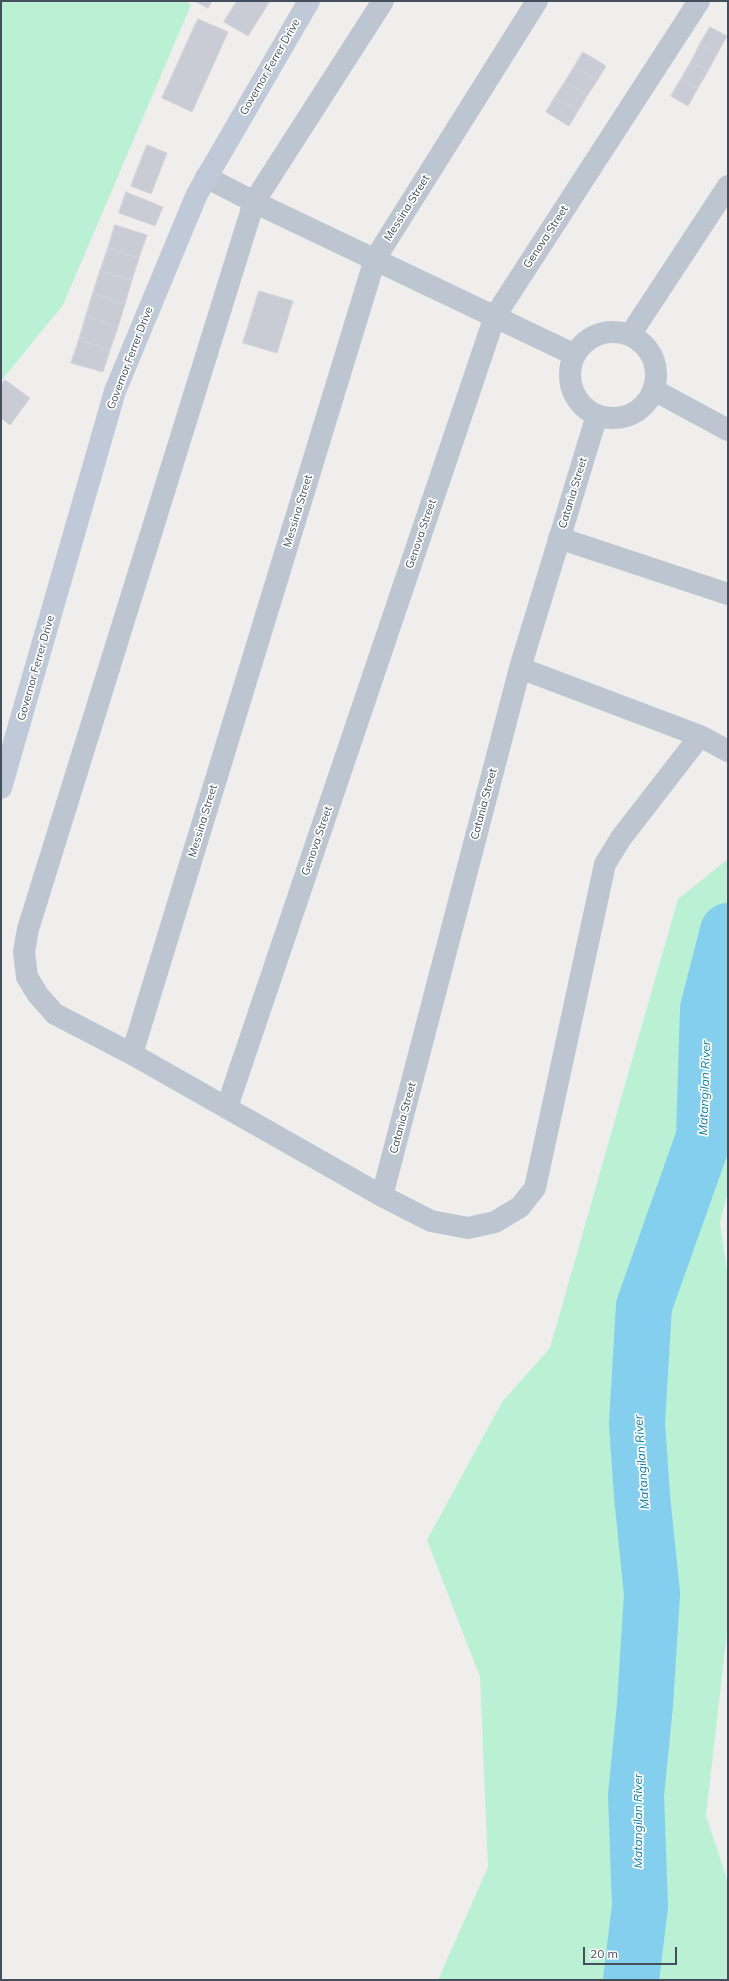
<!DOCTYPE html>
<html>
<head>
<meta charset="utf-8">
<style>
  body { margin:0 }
  #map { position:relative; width:729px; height:1981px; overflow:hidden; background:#f0eeed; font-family:Mulish,sans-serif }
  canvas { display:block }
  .frame { position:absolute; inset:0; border:2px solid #454f5b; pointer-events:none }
  .scale { position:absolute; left:583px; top:1947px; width:94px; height:18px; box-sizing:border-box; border:2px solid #454f5b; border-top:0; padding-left:5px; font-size:12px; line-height:14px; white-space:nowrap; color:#454f5b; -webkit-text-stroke:3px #fff; paint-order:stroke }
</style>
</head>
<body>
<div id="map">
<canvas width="729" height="1981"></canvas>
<div class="frame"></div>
<div class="scale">20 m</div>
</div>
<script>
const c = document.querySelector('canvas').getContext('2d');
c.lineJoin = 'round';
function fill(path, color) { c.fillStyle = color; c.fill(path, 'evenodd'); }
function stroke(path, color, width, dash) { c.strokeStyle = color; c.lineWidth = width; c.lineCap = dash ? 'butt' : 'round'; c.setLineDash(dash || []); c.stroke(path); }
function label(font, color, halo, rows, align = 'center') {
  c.font = font + ' Mulish,sans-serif'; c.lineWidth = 3.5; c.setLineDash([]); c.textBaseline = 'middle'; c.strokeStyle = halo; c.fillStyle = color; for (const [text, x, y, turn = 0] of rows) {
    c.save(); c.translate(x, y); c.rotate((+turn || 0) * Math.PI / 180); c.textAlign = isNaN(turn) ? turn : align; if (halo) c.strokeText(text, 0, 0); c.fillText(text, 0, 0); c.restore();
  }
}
fill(new Path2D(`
  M1,1H185L191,5L63,305L1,381Z
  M728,859V1192L720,1222L728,1277V1623L706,1816L728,1882V1980H438L488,1867L480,1677L427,1540L502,1402L550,1348L678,899Z`), '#baf0d4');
stroke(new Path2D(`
  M631,1980L640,1906L636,1795L645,1705L652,1594L642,1496L637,1423L644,1306L704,1137L708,1009L728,931`), '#85cfee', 56);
const building = new Path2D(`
  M195,1H212L208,8Z
  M237,1H270L248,36L224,22Z
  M198,19L228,32L192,112L162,98Z
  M710,27L727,36L717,54L700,44Z
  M700,44L717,54L708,71L691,62Z
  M583,52L606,66L597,81L574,67Z
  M691,62L708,71L698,88L681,79Z
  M574,67L597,81L587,96L565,82Z
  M681,79L698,88L688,106L671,96Z
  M565,82L587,96L578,111L555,97Z
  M555,97L578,111L569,126L546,112Z
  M147,145L167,153L151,194L131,186Z
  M126,192L163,207L155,226L119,213Z
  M115,225L147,235L139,258L108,248Z
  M108,248L139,258L132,280L100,271Z
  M100,271L132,280L125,304L93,293Z
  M259,291L293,301L277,353L243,343Z
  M93,293L125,304L118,327L86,316Z
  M86,316L118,327L110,350L79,340Z
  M79,340L110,350L103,372L71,363Z
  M5,380L30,398L10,425L1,418V386Z`);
fill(building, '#c9ccd4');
stroke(building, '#d1d3d9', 1);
stroke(new Path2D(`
  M383,1L254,202L28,929L24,952L27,977L38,995L55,1014L132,1054L382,1196L431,1221L468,1228L495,1222L520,1207L535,1188L605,864L621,838L700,736
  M206,177L254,202L575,355
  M570 375a43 43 0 1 1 86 0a43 43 0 1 1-86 0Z
  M630,335L728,186
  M654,390L728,430
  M559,538L728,594
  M520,668L700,736L728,751
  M132,1054L375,259L537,1
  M227,1107L495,316L699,1
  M382,1196L520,668L597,415`), '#bdc6d0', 22);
stroke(new Path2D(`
  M1,788L115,391L197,194L309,1`), '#bfc9d7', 22);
label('11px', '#454f5b', '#fff', [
  ["Governor Ferrer Drive",270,67,-60],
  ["Messina Street",407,208,-58],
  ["Genova Street",546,237,-57],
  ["Governor Ferrer Drive",130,358,-69],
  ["Catania Street",573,493,-73],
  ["Messina Street",298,511,-73],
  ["Genova Street",421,534,-71],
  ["Governor Ferrer Drive",36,668,-74],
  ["Catania Street",484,804,-75],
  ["Messina Street",203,821,-73],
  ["Genova Street",317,841,-71],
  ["Catania Street",403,1118,-75]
]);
label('italic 12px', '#087bac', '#fff', [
  ["Matangilan River",705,1088,-88],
  ["Matangilan River",642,1462,-94],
  ["Matangilan River",638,1821,-90]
]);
</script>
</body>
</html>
